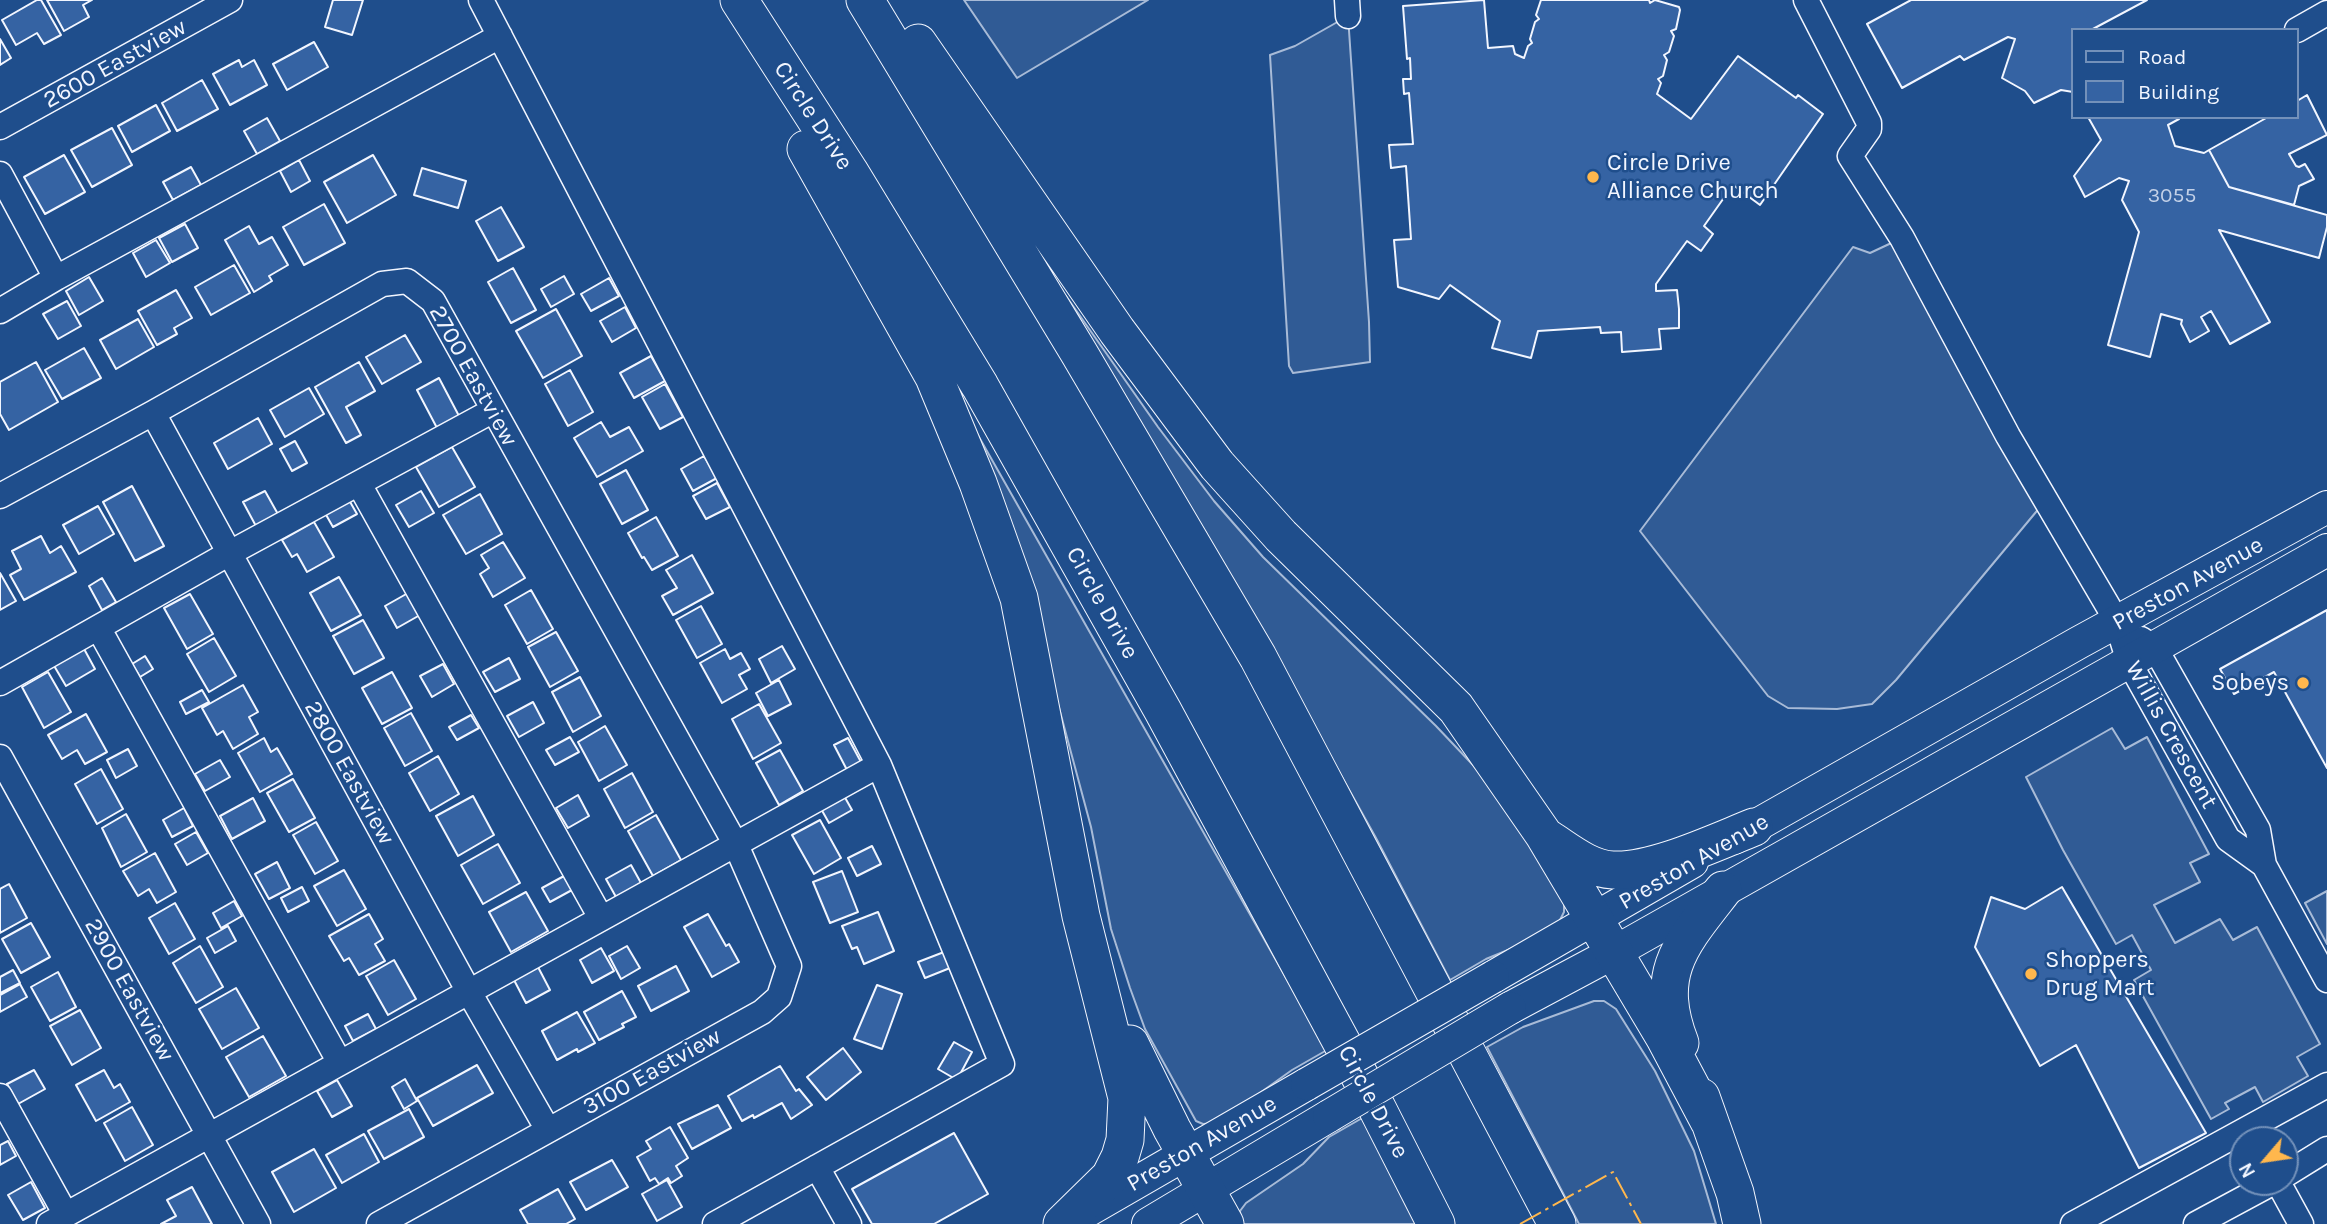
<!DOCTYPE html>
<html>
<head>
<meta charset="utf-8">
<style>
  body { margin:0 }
  #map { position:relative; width:2327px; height:1224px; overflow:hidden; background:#1f4e8c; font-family:Karla,sans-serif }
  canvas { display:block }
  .legend { position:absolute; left:2071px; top:28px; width:228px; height:91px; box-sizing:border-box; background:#1f4e8c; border:2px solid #7391ba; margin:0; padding:9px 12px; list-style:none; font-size:21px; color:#f2f6ff }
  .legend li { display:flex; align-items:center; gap:14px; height:35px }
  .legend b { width:35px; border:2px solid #7391ba }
  .north { position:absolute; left:2229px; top:1126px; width:70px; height:70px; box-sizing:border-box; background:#1f4e8c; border:2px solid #7391ba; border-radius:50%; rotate:241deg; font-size:19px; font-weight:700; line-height:28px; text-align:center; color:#f2f6ff }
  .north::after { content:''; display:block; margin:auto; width:24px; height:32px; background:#ffb74d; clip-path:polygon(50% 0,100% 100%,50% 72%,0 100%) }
</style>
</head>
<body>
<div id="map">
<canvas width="2327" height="1224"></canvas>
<ul class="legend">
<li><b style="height:9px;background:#1f4e8c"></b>Road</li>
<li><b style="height:19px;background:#3563a3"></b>Building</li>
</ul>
<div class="north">N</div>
</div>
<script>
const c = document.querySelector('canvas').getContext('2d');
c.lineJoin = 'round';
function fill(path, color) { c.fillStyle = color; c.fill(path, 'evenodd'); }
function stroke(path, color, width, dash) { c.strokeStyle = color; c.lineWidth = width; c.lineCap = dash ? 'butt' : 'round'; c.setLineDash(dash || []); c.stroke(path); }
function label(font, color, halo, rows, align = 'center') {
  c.font = font + ' Karla,sans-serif'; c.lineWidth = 5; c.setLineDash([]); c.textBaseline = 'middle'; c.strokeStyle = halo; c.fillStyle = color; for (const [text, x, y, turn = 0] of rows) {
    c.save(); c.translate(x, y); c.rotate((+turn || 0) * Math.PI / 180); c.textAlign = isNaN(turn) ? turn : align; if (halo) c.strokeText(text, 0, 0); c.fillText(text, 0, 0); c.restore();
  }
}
const built = new Path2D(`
  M964,0H1148L1017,78Z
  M1348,16L1369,322L1370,362L1293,373L1289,366L1270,55L1295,46Z
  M1902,238L2046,500L1896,680L1872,704L1837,709L1788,708L1768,696L1640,531L1853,247L1870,253Z
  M1066,296L1158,427L1214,501L1263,557L1436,726L1490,783L1564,899V912L1557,926L1547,934L1486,959L1450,980L1376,838L1227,571Z
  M954,393L1327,1050L1292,1070L1218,1123L1203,1124L1196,1121L1145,1029L1130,988L1111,929L1091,827L1058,704Z
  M2112,728L2125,749L2147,737L2209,854L2190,863L2200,882L2154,905L2175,943L2220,919L2233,940L2257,927L2320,1044L2297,1057L2308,1076L2263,1102L2255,1087L2225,1103L2229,1109L2211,1119L2134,980L2151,970L2132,935L2116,944L2063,850L2026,777Z
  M2327,891V944L2305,903Z
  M1594,1001H1604L1616,1009L1655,1071L1694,1151L1716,1224H1579L1487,1047L1523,1027Z
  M1364,1117L1418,1224H1241L1240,1211L1246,1203L1303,1164L1329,1137Z`);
fill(built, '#305b95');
stroke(built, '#a8bbd7', 2);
const building = new Path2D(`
  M37,0H41L61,35L44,44L37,33L16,45L2,20Z
  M47,0H92L83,5L89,17L64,31Z
  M333,0H363L352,35L325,27Z
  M1484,0L1488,48L1513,46L1515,54L1524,58L1528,46L1532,43L1530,39L1535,22L1539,19L1536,15L1541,0H1649L1650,3L1655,0L1679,7L1680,10L1676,29L1671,31L1674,36L1669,52L1664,55L1667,60L1663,76L1658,79L1661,83L1657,94L1691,119L1738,56L1796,98L1798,95L1823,114L1760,205L1733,185L1704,226L1713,234L1701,251L1687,241L1656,284V291L1677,290L1679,309V328L1659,329L1661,349L1622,352L1621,332L1601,333L1600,327L1538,331L1531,358L1492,348L1500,321L1450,285L1439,299L1398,287L1394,240L1411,239L1406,166L1391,168L1389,145L1413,144L1409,93L1404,94L1403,79H1411L1410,58L1407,59L1403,6Z
  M1911,0H2147L2091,30H2073V92L2061,90L2034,103L2025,91L2002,78L2015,39L2008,37L1964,60L1960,56L1902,88L1867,24Z
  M0,39L11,58L0,65Z
  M314,42L328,67L287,90L273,64Z
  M239,60L242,67L254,60L267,85L230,105L213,74Z
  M202,80L218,109L177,131L162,103Z
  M2307,95L2327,135L2289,154L2296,166L2299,167L2305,164L2314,179L2299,186L2294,205L2229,187L2209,150L2268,117H2297V101Z
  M156,105L170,131L132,152L118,126Z
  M2088,117H2178L2179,119L2168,125L2175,146L2204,153L2209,150L2229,187L2327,215V227L2319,258L2219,230L2270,322L2230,344L2211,311L2201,317L2209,331L2190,342L2181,324L2182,320L2161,314L2150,357L2108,345L2139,232L2122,200L2129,181L2119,178L2085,197L2074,176L2101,140Z
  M267,118L280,141L257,154L244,131Z
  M112,128L132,165L92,187L71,150Z
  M64,155L85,192L45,214L24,177Z
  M373,155L396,195L347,223L324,182Z
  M299,160L310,181L291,192L280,171Z
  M191,167L201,185L173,200L163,182Z
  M422,168L466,181L458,208L414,195Z
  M324,204L345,243L304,265L283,227Z
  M501,207L524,247L498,261L476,221Z
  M185,224L198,248L172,262L159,238Z
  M249,226L259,244L272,237L288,265L269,276L272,281L254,292L225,240Z
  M156,240L170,263L146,277L133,253Z
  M234,265L250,293L211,315L195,287Z
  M513,268L536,310L511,323L488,282Z
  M564,276L574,294L551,307L541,289Z
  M89,277L103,301L79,315L66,291Z
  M609,278L619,296L591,311L581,294Z
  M176,290L192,318L174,328L177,334L157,345L138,311Z
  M67,301L81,326L58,339L43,314Z
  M625,307L636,328L612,342L600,321Z
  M556,309L582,356L543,378L516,331Z
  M138,319L154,347L116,369L100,340Z
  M405,335L421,362L382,384L366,357Z
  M84,348L101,378L62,399L45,370Z
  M651,356L665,381L634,398L620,373Z
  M36,362L58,402L9,430L0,414V382Z
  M359,362L375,391L346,407L361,435L346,443L315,387Z
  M570,370L593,412L568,426L545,384Z
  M439,378L459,416L437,428L417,390Z
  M665,384L683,417L660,429L642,397Z
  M309,388L324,414L285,437L270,410Z
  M258,418L272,444L228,469L214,443Z
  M601,422L610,437L629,427L643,451L597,477L574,438Z
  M295,441L307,463L292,471L280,449Z
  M452,447L475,487L439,507L416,467Z
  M704,456L717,478L693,491L681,469Z
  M626,470L648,510L622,524L600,484Z
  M717,483L730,507L706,519L693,496Z
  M132,486L164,546L135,561L103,502Z
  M265,491L279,516L257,528L243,502Z
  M421,491L434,513L409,527L396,505Z
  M480,494L502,534L466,554L443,515Z
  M349,500L357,514L333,527L325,513Z
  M98,506L114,534L79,554L63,525Z
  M656,517L678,556L652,570L644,557L642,558L628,533Z
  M314,522L334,557L307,572L297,554L292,557L282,540Z
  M41,536L50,553L61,546L76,572L24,600L10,575L21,569L12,551Z
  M503,542L525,578L493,597L480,574L489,568L481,555Z
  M692,555L713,593L673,615L662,596L677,588L666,570Z
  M0,573L16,601L0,610Z
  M339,577L361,615L331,631L310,593Z
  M102,578L116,602L102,610L89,586Z
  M531,590L553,629L527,644L505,605Z
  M408,593L420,615L397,628L385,606Z
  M190,594L213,634L187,649L164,608Z
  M701,606L722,644L697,658L676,620Z
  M2327,610V768L2274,672L2234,694L2220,669Z
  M363,620L384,658L354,674L333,636Z
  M556,632L578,671L550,687L528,647Z
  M214,638L236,676L209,692L187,654Z
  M782,646L795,669L771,683L759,659Z
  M83,647L95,669L66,686L53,664Z
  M725,649L730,659L741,653L750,669L739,675L747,689L722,703L700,663Z
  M145,656L153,669L140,677L132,664Z
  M509,658L520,679L495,692L483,672Z
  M443,664L454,684L432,697L420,676Z
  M48,672L71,712L44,728L22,687Z
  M392,672L412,708L382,724L362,688Z
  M580,677L601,716L573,732L552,692Z
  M779,680L791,704L768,716L756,693Z
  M243,685L258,712L249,717L258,734L233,749L223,731L217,735L202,708Z
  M202,690L209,702L186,714L180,702Z
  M533,702L544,723L519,737L507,716Z
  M759,704L781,743L753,759L732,719Z
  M411,713L432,751L405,766L384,728Z
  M86,714L107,752L85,764L77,750L62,759L48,735Z
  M471,715L479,728L457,740L449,727Z
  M605,726L627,765L599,781L578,742Z
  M570,737L579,752L555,765L546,750Z
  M264,738L271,752L277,748L292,774L260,792L238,753Z
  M848,738L861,762L847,770L834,745Z
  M128,749L137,766L116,778L107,760Z
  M780,750L803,791L779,805L756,763Z
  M438,756L459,794L430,811L409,773Z
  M220,760L230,777L205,791L195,774Z
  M101,769L123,809L97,824L75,784Z
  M632,773L653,812L625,828L604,789Z
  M293,779L315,818L289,832L267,793Z
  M843,794L852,810L829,823L820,807Z
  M578,795L589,816L568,828L556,808Z
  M473,796L494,835L458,856L436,816Z
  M253,798L265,821L232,839L220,816Z
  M184,808L193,826L172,837L163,820Z
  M126,814L147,852L121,867L102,828Z
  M656,815L681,860L653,876L628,831Z
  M820,820L841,858L814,874L792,835Z
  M316,822L338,861L315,874L293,835Z
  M196,832L208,853L187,865L175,844Z
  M498,844L520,883L483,904L461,865Z
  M872,846L881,864L857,876L848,858Z
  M155,853L176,892L157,903L149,889L138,896L123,871Z
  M277,862L290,888L269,899L255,874Z
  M631,865L641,883L616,897L606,879Z
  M344,870L366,909L337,926L314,886Z
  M842,871L858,912L830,923L813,882Z
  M564,876L572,890L550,902L542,888Z
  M9,884L27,918L0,933V889Z
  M302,887L309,901L288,912L281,898Z
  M2062,887L2206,1133L2139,1168L2076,1045L2040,1066L1975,947L1991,897L2025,909Z
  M526,892L548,931L511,952L489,912Z
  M234,901L242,916L221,928L213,913Z
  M175,903L195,939L169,954L149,918Z
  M878,912L894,951L864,964L857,947L852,949L842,926Z
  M369,914L383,939L375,944L385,961L359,975L349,958L344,961L329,936Z
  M708,914L726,946L729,944L739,962L712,977L684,927Z
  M31,923L50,957L21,973L2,939Z
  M228,926L236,941L215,953L207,938Z
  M200,946L223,987L196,1003L173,963Z
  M627,946L640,968L621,979L609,956Z
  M601,948L614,971L592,983L580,960Z
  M944,952L950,968L925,978L918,962Z
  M394,960L416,999L388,1015L366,976Z
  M676,966L689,991L651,1011L638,986Z
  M538,967L550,990L526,1003L514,980Z
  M13,970L20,983L0,993V977Z
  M58,972L76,1007L50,1021L31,987Z
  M20,984L27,997L0,1012V995Z
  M877,985L902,994L882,1049L854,1039Z
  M236,988L259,1028L222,1049L199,1009Z
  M622,991L636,1017L622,1024L624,1027L599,1040L584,1012Z
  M80,1010L101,1048L72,1065L50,1026Z
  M577,1012L595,1043L578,1052L577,1049L557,1060L542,1031Z
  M368,1014L376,1029L353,1041L345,1026Z
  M263,1036L286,1076L249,1097L226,1057Z
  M954,1042L972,1052L957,1080L938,1069Z
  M843,1048L861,1072L826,1100L807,1077Z
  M477,1065L493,1093L433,1126L417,1098Z
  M780,1066L796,1091L799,1089L812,1105L791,1119L782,1103L754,1118L753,1115L742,1121L728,1096Z
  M34,1070L45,1089L18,1104L7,1084Z
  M104,1070L114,1088L120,1084L130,1102L96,1121L76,1085Z
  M405,1079L417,1101L404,1109L392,1087Z
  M337,1080L352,1106L332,1117L317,1091Z
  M718,1105L731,1128L692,1149L678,1124Z
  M132,1107L153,1145L125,1161L104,1123Z
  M409,1109L424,1137L384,1159L368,1131Z
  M670,1127L688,1158L676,1166L682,1176L671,1183L668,1178L659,1184L655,1178L650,1181L637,1157L651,1149L646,1141Z
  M954,1133L988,1194L934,1224H872L852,1189Z
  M364,1134L379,1162L342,1183L326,1155Z
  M8,1141L16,1156L0,1165V1145Z
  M314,1149L336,1188L294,1212L272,1172Z
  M612,1160L628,1187L586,1210L570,1182Z
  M667,1180L682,1207L657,1221L642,1194Z
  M31,1182L45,1208L23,1220L8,1195Z
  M192,1187L212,1224H161L176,1216L167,1200Z
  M558,1189L575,1219L566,1224H528L520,1210Z`);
fill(building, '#3563a3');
stroke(building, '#f2f6ff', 2);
const minor = new Path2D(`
  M481,0L879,765L1002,1064L715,1224
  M1347,0L1348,16
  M1806,0L1869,123V129L1850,156L1902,238L2008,436L2108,606L2117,623L2129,662L2228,839L2264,865
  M2297,30L2327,13
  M0,127L230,0
  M0,174L56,278
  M0,311L56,278L500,36
  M153,413L469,992L548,1130
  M359,484L601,918
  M0,496L153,413L382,284L407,281L433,301L736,845L789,966L779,997L762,1012L379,1224
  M99,629L340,1063
  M2141,639L2155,648L2258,830L2264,865L2327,980
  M0,683L228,554L492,411
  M0,757L258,1224
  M0,1096L66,1215
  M817,1167L849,1224
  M2285,1175L2327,1149
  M2278,1182L2301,1224
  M49,1224L879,765
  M2073,1224L2327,1085
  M2196,1224L2274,1182`);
const major = new Path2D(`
  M1734,838L2078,643L2327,507
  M1493,977L1692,862
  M1510,1008L1613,953L2327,550
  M1087,1211L1307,1084
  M1148,1224L1329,1116`);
const highway = new Path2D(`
  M739,0L849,171L980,386L1163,711L1377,1108L1436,1224
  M865,0L1079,353L1258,657L1557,1224
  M918,43L1117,331L1217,465L1281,536L1456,708L1544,835L1665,1038L1709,1121
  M806,149L934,377L978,483L1019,598L1081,916L1127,1098L1125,1140L1120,1157L1110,1177L1062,1224
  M1549,839C1568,851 1589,869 1613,870C1653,872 1716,842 1754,827
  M1680,1043C1653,973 1681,944 1723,890
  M1130,1044L1172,1129L1225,1224
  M1701,1097L1735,1193L1742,1224`);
stroke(minor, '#f2f6ff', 27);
stroke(major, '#f2f6ff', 34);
stroke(highway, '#f2f6ff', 39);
stroke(minor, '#1f4e8c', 24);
stroke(major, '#1f4e8c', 32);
stroke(highway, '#1f4e8c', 37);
const majorBridge = new Path2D(`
  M1307,1084L1493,977
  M1329,1116L1510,1008`);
stroke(majorBridge, '#f2f6ff', 34, []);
stroke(majorBridge, '#1f4e8c', 32);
stroke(new Path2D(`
  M1520,1224L1613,1172L1641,1224`), '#ffb74d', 2, [24, 5, 3.5, 5]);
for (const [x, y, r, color] of [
  [1593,177,7,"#ffb74d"],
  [2303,683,7,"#ffb74d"],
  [2031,974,7,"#ffb74d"]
]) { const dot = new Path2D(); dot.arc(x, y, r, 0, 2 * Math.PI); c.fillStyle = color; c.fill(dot); stroke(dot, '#1f4e8c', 2.5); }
label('21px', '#c3d1e8', null, [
  ["3055",2172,196]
]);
label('24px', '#f2f6ff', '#1f4e8c', [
  ["2600 Eastview",115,64,-29],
  ["Circle Drive",813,116,57],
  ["2700 Eastview",473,376,61],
  ["Preston Avenue",2188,584,-29],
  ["Circle Drive",1102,603,61],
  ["Willis Crescent",2171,735,61],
  ["2800 Eastview",349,773,61],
  ["Preston Avenue",1694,862,-30],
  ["2900 Eastview",129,990,61],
  ["3100 Eastview",652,1072,-29],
  ["Circle Drive",1373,1102,62],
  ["Preston Avenue",1202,1144,-30]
]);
label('24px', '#f2f6ff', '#1f4e8c', [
  ["Circle Drive",1607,163],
  ["Alliance Church",1607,191],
  ["Sobeys",2289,683,"right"],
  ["Shoppers",2045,960],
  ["Drug Mart",2045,988]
], 'left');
</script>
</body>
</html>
